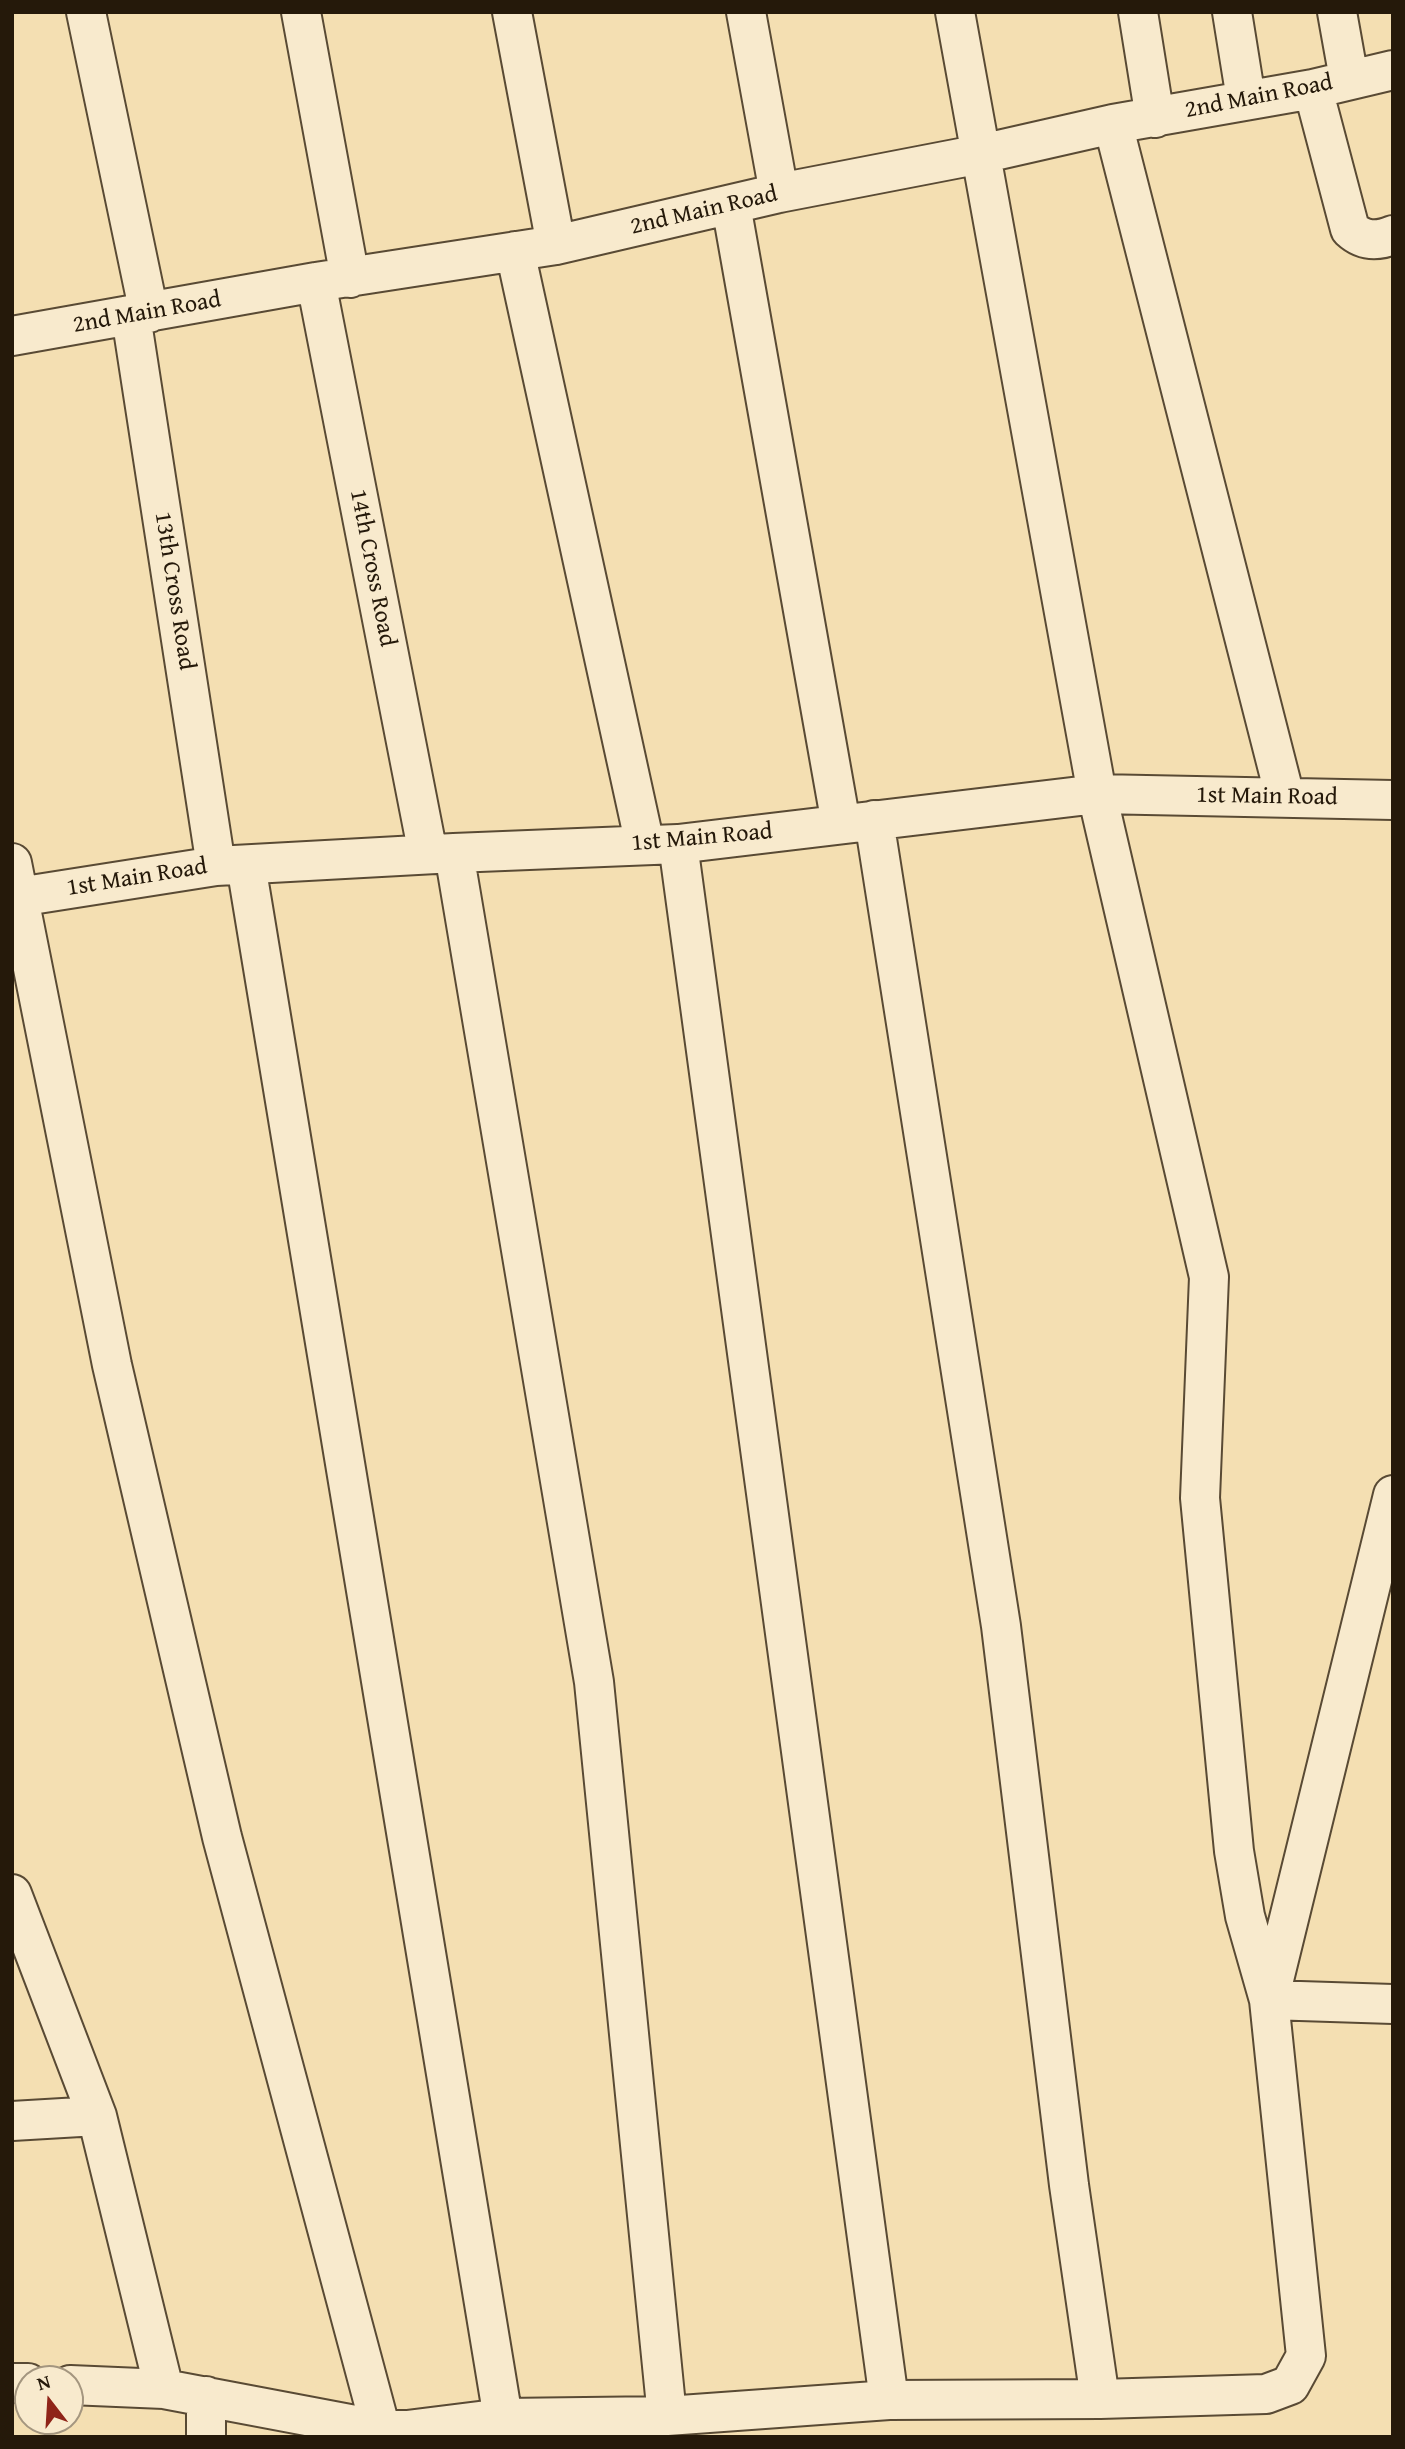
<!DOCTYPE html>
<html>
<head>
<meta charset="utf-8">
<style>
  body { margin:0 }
  #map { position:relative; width:1405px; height:2449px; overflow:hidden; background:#f4dfb2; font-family:"Gentium Book Plus",serif }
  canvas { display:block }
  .frame { position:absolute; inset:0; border:14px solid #25190a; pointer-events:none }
  .north { position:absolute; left:14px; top:2365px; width:70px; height:70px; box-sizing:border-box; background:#f8eacd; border:2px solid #a4967f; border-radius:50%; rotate:343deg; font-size:19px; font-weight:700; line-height:28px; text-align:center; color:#25190a }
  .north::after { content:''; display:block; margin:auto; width:24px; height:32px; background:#8f2418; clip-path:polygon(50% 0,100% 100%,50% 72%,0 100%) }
</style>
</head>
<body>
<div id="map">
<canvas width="1405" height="2449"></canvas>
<div class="frame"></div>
<div class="north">N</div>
</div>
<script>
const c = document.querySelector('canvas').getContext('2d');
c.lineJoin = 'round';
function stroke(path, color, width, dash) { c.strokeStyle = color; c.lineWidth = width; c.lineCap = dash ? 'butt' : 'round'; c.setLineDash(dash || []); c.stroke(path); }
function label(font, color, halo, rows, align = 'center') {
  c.font = font + ' "Gentium Book Plus",serif'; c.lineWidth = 7; c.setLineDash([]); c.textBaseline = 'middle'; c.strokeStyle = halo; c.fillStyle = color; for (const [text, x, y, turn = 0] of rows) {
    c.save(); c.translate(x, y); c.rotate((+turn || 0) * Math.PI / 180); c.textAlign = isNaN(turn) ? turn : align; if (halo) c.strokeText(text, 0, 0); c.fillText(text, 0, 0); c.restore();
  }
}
const minor = new Path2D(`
  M86,12L149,313
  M301,12L350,278
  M512,12L556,245
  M746,12L779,193
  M955,12L1097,794L1209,1277L1200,1498L1234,1851L1245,1916L1269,2000L1393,2004
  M1138,12L1155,118
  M1232,12L1246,99
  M1337,12L1349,79
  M1313,89L1350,229C1363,241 1376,242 1393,235
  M1113,124L1285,797
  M731,205L841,824
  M515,251L645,845
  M316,282L428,854
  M131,316L216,866
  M12,336L316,282L556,245L779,193L981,154L1113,124L1313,89L1393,70
  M874,820L1001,1626L1069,2185L1100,2399
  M678,844L889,2400
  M454,853L594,1682L667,2416
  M12,863L112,1365L222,1837L381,2430
  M246,865L503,2418
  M12,898L216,866L454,853L678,844L1097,794L1393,800
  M12,1894L97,2116L164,2389L381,2430H407L503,2418L667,2416L889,2400L1100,2399L1266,2394L1290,2385L1306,2356L1269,2000L1393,1495
  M12,2121L97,2116
  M12,2383H28
  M70,2385L164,2389
  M206,2396V2437`);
stroke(minor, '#594a34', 42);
stroke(minor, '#f8eacd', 38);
label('24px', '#25190a', '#f8eacd', [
  ["2nd Main Road",1259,97,-11],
  ["2nd Main Road",704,211,-13],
  ["2nd Main Road",147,313,-10],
  ["14th Cross Road",372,568,79],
  ["13th Cross Road",174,591,81],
  ["1st Main Road",1267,797,1],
  ["1st Main Road",702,838,-5],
  ["1st Main Road",137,878,-9]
]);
</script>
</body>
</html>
